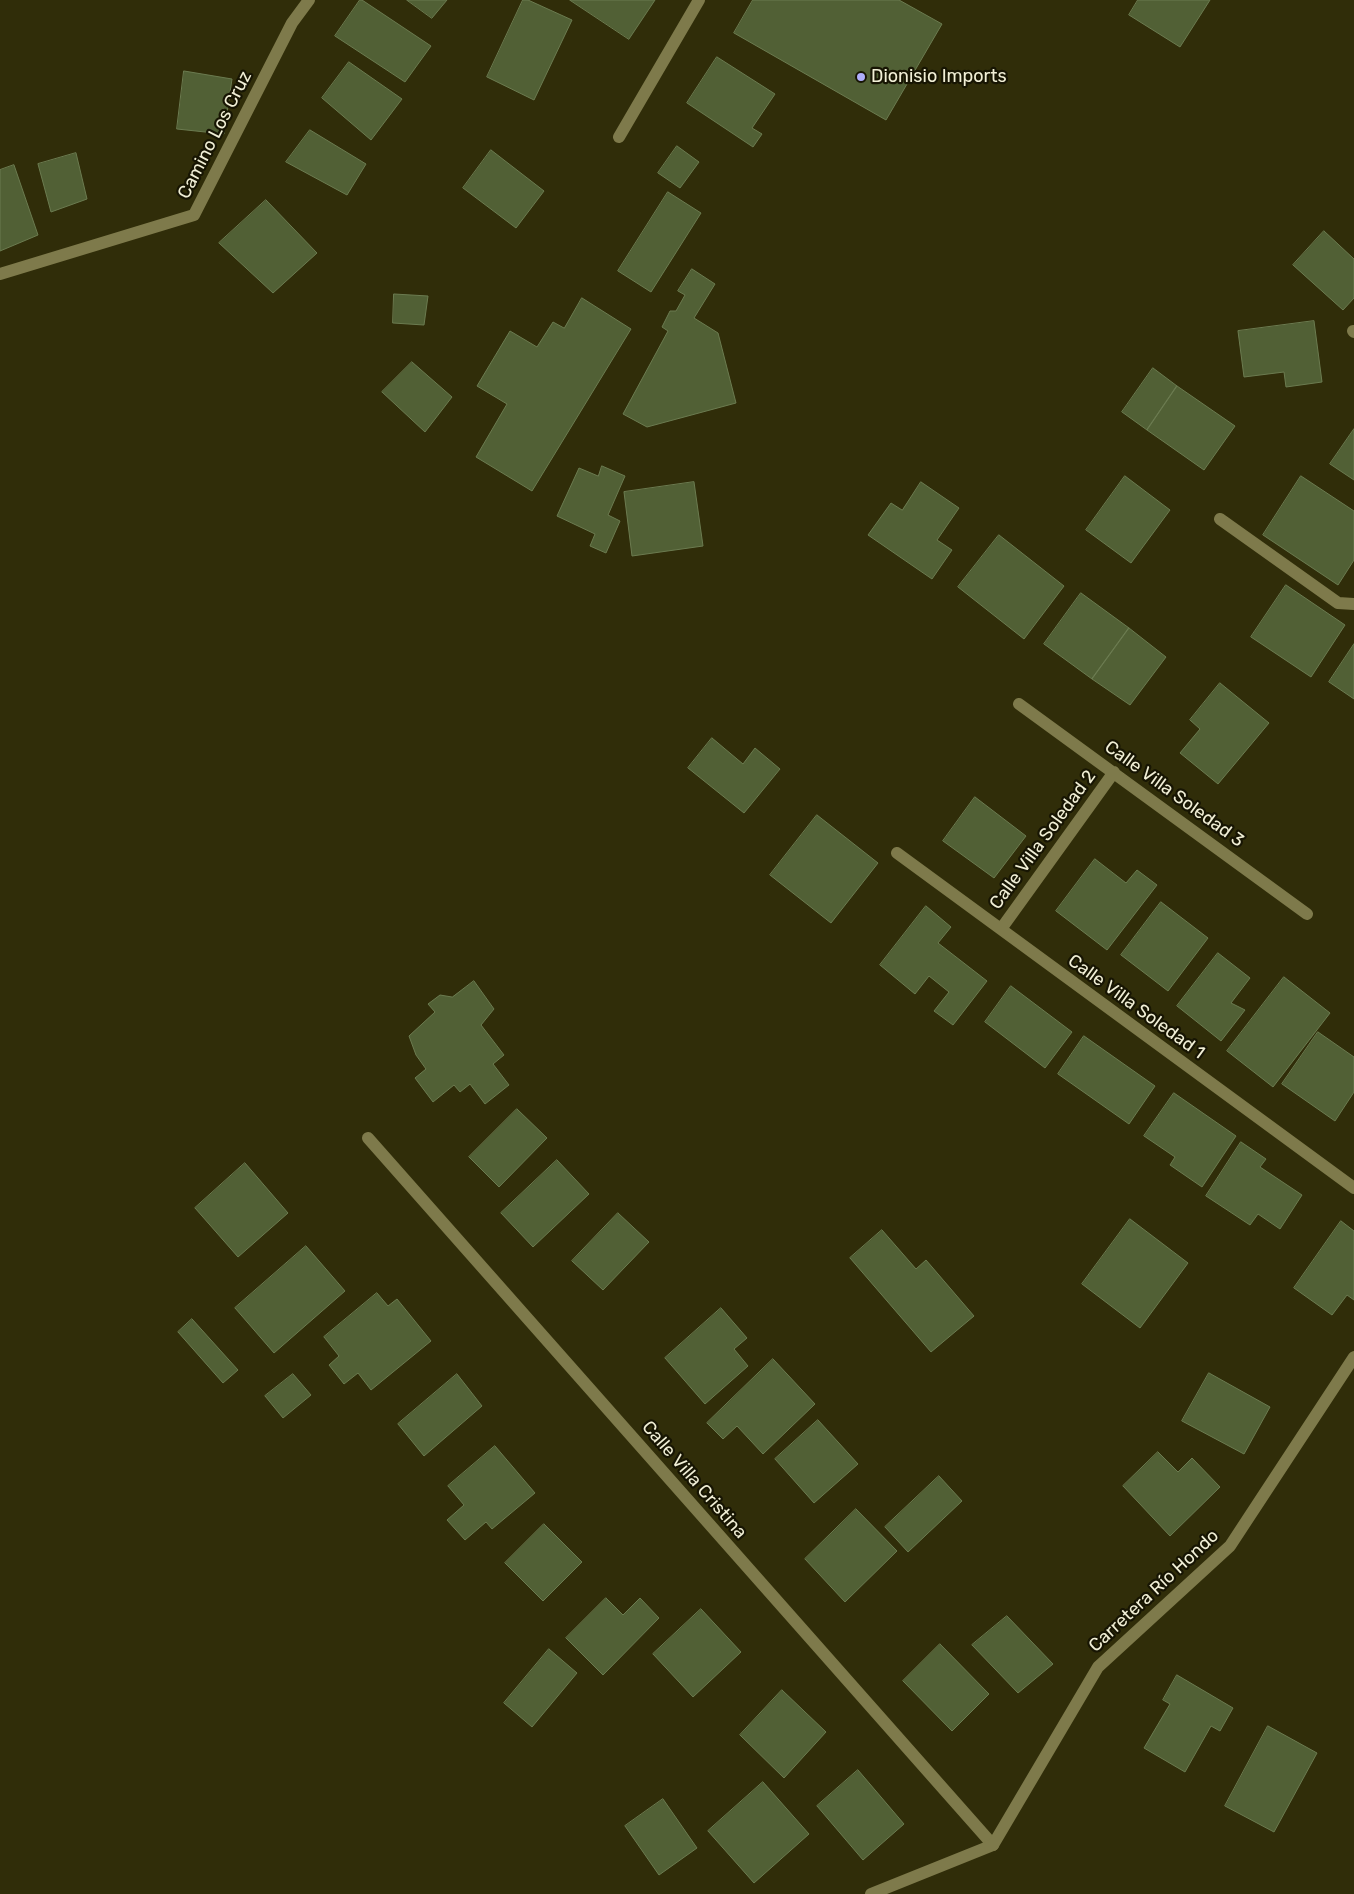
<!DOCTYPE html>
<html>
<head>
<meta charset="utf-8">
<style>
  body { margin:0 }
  canvas { display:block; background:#302d09 }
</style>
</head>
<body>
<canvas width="1354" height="1894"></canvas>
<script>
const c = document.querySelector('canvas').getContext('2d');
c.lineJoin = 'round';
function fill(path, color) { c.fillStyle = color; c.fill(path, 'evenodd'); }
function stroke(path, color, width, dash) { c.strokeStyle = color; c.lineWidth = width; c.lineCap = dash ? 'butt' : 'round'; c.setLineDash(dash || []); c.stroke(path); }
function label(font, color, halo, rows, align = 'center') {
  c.font = font + ' Rubik,sans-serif'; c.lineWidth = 4.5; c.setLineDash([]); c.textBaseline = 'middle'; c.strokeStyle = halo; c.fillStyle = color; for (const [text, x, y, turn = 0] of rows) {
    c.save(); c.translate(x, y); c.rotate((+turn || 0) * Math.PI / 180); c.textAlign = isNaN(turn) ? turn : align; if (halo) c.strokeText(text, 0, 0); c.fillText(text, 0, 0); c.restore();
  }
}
const building = new Path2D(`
  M360,0H362L431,46L405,82L335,36Z
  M407,0H447L432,18Z
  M523,0H528L572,20L534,100L487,77Z
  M570,0H655L629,39Z
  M753,0H899L942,24L886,120L734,33Z
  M1138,0H1210L1180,47L1129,15Z
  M717,57L775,94L752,128L762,134L753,147L687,103Z
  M349,62L402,99L371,140L322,98Z
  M184,71L232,79L224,134L177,129Z
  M310,130L366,164L347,195L286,162Z
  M677,146L699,162L680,188L658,173Z
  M491,150L544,191L516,228L463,188Z
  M76,153L87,199L51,212L38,164Z
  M14,165L38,235L0,251V170Z
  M668,192L701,213L651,292L618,271Z
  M266,200L317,253L273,293L219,243Z
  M1324,231L1354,259V298L1343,310L1293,265Z
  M692,269L715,284L694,318L718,333L736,403L647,427L623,414L668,331L662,327L670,311H676L685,295L678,291Z
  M394,294L428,296L424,325L393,323Z
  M582,298L631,329L532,491L476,457L507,404L477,386L510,331L537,347L553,322L564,328Z
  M1314,321L1322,382L1286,387L1284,372L1244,377L1238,331Z
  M412,362L452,397L425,432L382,392Z
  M1153,368L1177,386L1147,430L1122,412Z
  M1177,386L1235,426L1204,470L1147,430Z
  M1354,429V480L1330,464Z
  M602,466L625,476L608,515L620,521L606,553L590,546L595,534L557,516L579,468L598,476Z
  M1125,476L1170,510L1131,563L1086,530Z
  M1301,476L1354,511V560L1338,585L1263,535Z
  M694,482L703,546L632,556L624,492Z
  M921,482L959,508L937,540L952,550L932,579L868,535L891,503L902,510Z
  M999,535L1064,586L1024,639L958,587Z
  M1286,585L1345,625L1311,677L1251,637Z
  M1081,593L1129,628L1092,679L1044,644Z
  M1129,628L1166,657L1130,705L1092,679Z
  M1354,644V699L1329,682Z
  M1220,683L1269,723L1218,784L1180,753L1200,729L1190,720Z
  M712,738L743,764L755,748L780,769L744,813L688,768Z
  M975,797L1026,836L994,878L943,841Z
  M817,815L878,863L831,923L770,875Z
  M1095,859L1126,883L1137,870L1157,885L1107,950L1056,911Z
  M1161,902L1208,938L1168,991L1121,955Z
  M926,906L951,927L938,943L987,981L953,1025L934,1011L949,992L929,976L915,994L880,965Z
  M1218,953L1250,978L1231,1003L1245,1010L1221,1041L1177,1006Z
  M1284,977L1330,1013L1273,1087L1227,1051Z
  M474,981L494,1009L481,1025L504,1055L493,1064L509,1085L485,1104L470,1084L460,1092L454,1085L433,1102L415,1078L426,1069L416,1055L409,1036L435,1012L428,1004L440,995L452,997Z
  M1011,986L1072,1032L1045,1068L985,1022Z
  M1318,1032L1354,1057V1092L1335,1121L1282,1084Z
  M1084,1036L1155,1086L1129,1124L1058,1074Z
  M1174,1093L1236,1136L1202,1187L1170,1165L1175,1157L1144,1136Z
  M517,1109L547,1138L499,1187L469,1157Z
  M1241,1142L1266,1159L1260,1167L1302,1195L1280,1229L1258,1214L1250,1225L1206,1196Z
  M557,1160L589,1194L533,1247L501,1213Z
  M245,1163L288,1213L238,1257L195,1208Z
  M618,1213L649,1242L603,1290L572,1261Z
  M1130,1219L1188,1263L1140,1328L1082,1284Z
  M1341,1221L1354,1231V1300L1347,1295L1332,1315L1294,1288Z
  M882,1230L916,1269L926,1260L974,1316L931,1352L850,1258Z
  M306,1246L345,1291L274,1353L235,1308Z
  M377,1293L388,1306L397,1299L431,1341L371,1390L358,1373L344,1384L329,1365L339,1356L324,1337Z
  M721,1308L747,1338L734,1349L748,1366L705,1404L665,1358Z
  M192,1319L238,1370L223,1383L178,1332Z
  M773,1359L815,1404L763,1454L737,1426L723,1439L707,1423Z
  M1209,1373L1270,1407L1244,1454L1182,1421Z
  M293,1374L311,1395L283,1418L265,1396Z
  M457,1374L482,1406L424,1456L398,1424Z
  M818,1420L858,1464L814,1503L775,1459Z
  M495,1446L535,1493L492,1529L486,1522L465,1540L447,1520L464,1505L448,1486Z
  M1158,1452L1178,1472L1192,1458L1220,1487L1170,1536L1123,1486Z
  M939,1476L962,1501L908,1552L885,1527Z
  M856,1509L897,1551L845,1602L805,1559Z
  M544,1524L582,1562L543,1601L505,1563Z
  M606,1598L623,1615L640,1598L659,1618L603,1675L566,1638Z
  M701,1609L741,1652L693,1697L653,1654Z
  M1007,1616L1053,1664L1018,1693L972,1645Z
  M940,1644L989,1694L952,1731L903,1681Z
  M549,1649L577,1673L532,1727L504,1703Z
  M1177,1675L1233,1708L1220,1731L1211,1726L1185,1772L1144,1748L1170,1704L1163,1700Z
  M782,1690L826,1732L784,1778L740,1735Z
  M1268,1726L1317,1753L1274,1832L1225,1806Z
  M858,1770L904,1824L863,1860L817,1806Z
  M763,1782L809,1834L754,1883L708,1831Z
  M663,1799L697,1848L659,1875L625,1826Z`);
fill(building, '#516035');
stroke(building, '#6b7b50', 1);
stroke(new Path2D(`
  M619,137L699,0
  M0,274L194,215L292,23L309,0
  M1353,331L1354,332
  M1220,519L1338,603L1354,604
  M1019,704L1307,914
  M897,853L1354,1188
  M1001,929L1114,772
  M368,1138L993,1845`), '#7e7a4b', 12);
stroke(new Path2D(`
  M871,1894L993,1845L1098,1667L1230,1546L1354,1357`), '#7e7a4b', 12);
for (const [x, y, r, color] of [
  [861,77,5,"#afaefa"]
]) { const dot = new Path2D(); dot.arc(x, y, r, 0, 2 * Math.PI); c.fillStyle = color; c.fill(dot); stroke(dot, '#171503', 2); }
label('18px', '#f1efd6', '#171503', [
  ["Dionisio Imports",871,77]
], 'left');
label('18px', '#f1efd6', '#171503', [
  ["Camino Los Cruz",215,135,-63],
  ["Calle Villa Soledad 3",1174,794,36],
  ["Calle Villa Soledad 2",1043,840,-54],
  ["Calle Villa Soledad 1",1136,1007,36],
  ["Calle Villa Cristina",694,1480,49],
  ["Carretera Río Hondo",1154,1591,-43]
]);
</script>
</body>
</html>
